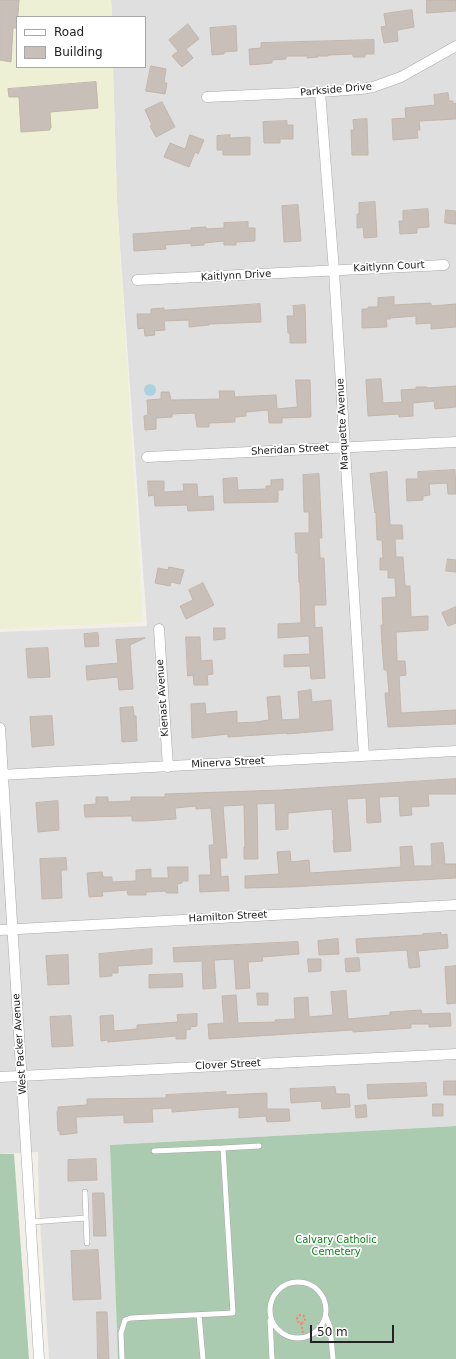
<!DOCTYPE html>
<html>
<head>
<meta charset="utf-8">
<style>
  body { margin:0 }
  #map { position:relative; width:456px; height:1359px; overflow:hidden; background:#f2efe9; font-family:"DejaVu Sans",sans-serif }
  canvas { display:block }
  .legend { position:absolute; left:16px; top:16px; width:130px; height:52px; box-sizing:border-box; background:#fff; border:1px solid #a7a7a7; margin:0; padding:5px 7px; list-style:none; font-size:12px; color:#222 }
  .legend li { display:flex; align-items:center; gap:8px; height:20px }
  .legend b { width:20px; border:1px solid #a7a7a7 }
  .scale { position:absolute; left:310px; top:1325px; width:84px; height:18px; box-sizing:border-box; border:2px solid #222; border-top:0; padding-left:5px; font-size:12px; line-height:14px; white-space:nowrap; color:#222; -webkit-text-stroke:3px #fff; paint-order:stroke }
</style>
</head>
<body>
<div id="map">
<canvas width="456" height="1359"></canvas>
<ul class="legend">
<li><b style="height:5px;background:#fff"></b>Road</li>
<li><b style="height:11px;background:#c7bfb8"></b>Building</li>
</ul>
<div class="scale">50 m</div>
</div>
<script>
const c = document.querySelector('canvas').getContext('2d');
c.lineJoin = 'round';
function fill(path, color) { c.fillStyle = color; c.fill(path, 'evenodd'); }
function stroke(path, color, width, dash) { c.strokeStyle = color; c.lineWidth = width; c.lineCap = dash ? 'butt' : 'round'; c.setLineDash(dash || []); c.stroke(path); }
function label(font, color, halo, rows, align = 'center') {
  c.font = font + ' "DejaVu Sans",sans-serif'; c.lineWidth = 3.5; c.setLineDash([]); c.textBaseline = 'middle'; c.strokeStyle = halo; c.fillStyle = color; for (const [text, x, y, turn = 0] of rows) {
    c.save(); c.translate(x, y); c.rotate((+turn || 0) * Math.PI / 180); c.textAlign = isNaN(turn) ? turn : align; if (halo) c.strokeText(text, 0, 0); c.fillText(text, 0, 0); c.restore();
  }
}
fill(new Path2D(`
  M111,0H456V1126L110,1145L118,1359H49L39,1207L38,1152L0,1154V632L147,626L117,202L113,67H145V17H112Z`), '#e0dfdf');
fill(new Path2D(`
  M0,0H111L112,17H17V67H113L117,202L143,622L0,629Z`), '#eef0d5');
fill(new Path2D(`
  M456,1126V1359H118L110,1145Z
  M0,1154H14L29,1359H0Z`), '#aacbaf');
fill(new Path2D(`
  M144 390a6 6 0 1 1 12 0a6 6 0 1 1-12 0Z`), '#aad3df');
const building = new Path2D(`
  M0,0H19L17,28H13L11,62L0,60Z
  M427,0H456V11L427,13Z
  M412,10L414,27L397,30L398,41L384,43L381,27L386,26L384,14Z
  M188,24L199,39L186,49L193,58L182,67L172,56L178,51L169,40Z
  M236,26L237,51L224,52V54L212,55L210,28Z
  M374,40V54H365V57H353V54L328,55V56H317L318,57L307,58L308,56H286V59L272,60V63L250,65L249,49L261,48V43Z
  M151,66L166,69L164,83H167L165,94L146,91Z
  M96,82L98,108L50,112L51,128H50V130L21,132L19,97H9L8,89Z
  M448,93L449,101H453V104L456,103V119L419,121L420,130H417L418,138L393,140L392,119L406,118L405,108L435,105L434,95Z
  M162,102L175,127L156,137L150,126L152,125L145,110Z
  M367,119L368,155H352L351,130H354L353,120Z
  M287,121V125H293V139H280V143H264L263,122Z
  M190,135L204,140L198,154L195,152L189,167L164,157L170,143L185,149Z
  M230,135V138L250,137V155H223V150H217V136Z
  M375,202L377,237L364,238L363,227L357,228V214H359V203Z
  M298,205L301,241L284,242L282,206Z
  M428,209L429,227L417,228V233L400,234L399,221H403V211Z
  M446,210L456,211V224L445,223Z
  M248,222V228H255V241L236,242V245H224V241L204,243V245L191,246V243L165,245L166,249L134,251L133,234L191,230V228L206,227V229L224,228V223Z
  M394,297V305L431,303V306L456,304V327L431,329V323L416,324V316L390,318V319H386L387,327L362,328V309H368V307H378V298Z
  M260,304L261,322L209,324V325L189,327V320L164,321L165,330L154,331L155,335L145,336L144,328L138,329L137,314H151V309L164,308V310Z
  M305,305L306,343H290V333H288L287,316H294L293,306Z
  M381,379L383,403L402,402L401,390L416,389V387H427V388L456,386V407L435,409L434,401L413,403V416L399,417V414L368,416L366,380Z
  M296,380H310L311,417L282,418V423H269L268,410L246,412V416L235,417V422L209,423V427H197L195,413L172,414V417L156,418V429L145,430L144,416L148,415L147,400L161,399V392H169L171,400L220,399L219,391H234L235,397L276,395L277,409L297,407Z
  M455,470L456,494H448L447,483L429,484L430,495L423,496V500L407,501L406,479H418V472Z
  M387,472L390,525H402L403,539H395L396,557H403L405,586H410L411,617L428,616V630L396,632L397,661H405L406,675L399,676L401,713L456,710V724L388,727L385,693H389L387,670H384L382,644L381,625H383L382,598L396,597L395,578H388V570H380V558H383L382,540H377L376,512L375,513L370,474Z
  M319,474L322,538H319L320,558H324L326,605H314L315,628L322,627L325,678L311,679L310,666L284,667V655L310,654L309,636L278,638V624L301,623L300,583H299L298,553H296L295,533H309V512H304L303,475Z
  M237,478L238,490L266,489V486H271V480L283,479V490H278V502L224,503L223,479Z
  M148,481H164V492L184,491L183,484H197L198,497L213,496L214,510L188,511L187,505L155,506L154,495L149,496Z
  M448,559L456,560V572L446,571Z
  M169,567L184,570L180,584L171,582L170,586L155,583L158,568L168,570Z
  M203,583L214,605L186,619L180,606L193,600L189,590Z
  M456,607V623L448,626L442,613Z
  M214,628H225V639L214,640Z
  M98,633L99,646L85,647L84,634Z
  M186,637H200L201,661L212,660L213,674L207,675L208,685H194L193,675L188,676Z
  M145,638L130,645L133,689L119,690L118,677L87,680L86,666L118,663L116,640Z
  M48,648L50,677L28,678L26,649Z
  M311,690L312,702L331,700L333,730L287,734V733L228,737V734L192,738L191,704L205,703L206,714L237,711V723L256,722L269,720L267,697L280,696L282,720L300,719L298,692Z
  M133,707L134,716H136L137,741L122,742L120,708Z
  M52,716L54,745L32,747L30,717Z
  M456,779V794H428L429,806L411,807L412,815L400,816L399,796L379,797L381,822L367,823L366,798L347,799L351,851L334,852L333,840H334L332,809L288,813V829L276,830L275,803L257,804L258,859H244V847H245L244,805L223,806L227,858H220L221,877L228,876L229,891H221L200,892L199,875H211L209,845H214L211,808L196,809V806L175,808L176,819L144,821H132V816L85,817L84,805L96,804V797H108V802L131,801V797H165V794L282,790Z
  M58,801L59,830L38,832L36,803Z
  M443,843L445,864H456V878L290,887L245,888V876L279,874L277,852L290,851L291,862L309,860L310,873L401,867L400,847L412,846L414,866H432L431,844Z
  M66,858L67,870H61L62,898L42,899L40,859Z
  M168,867H188V881H182V883L177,884L178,893H166V891L146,892V895H128L127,890L102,892L103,896L89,897L87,873L102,872L103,877H112V882L136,881V870L151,869V878H168Z
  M441,933V935L447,934L448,948L418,951L420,967L409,968L407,950L357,953L356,939L423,935V934Z
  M338,939L339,954L319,955L318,941Z
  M298,942L299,954L262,957L263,961L248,962L250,988L236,989L234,959L214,960L216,988L203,989L202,961L174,962L173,948Z
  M152,949V964L118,966V973H112V976L100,977L99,954Z
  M68,955L69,984L48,985L46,956Z
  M359,958L360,971L346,972L345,959Z
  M308,959H321V971L309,972Z
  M456,966V1003L447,1004L445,967Z
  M182,974L183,987L149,988V975Z
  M346,991L348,1019L390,1015V1012L421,1010L422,1014L450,1013L451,1026L429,1027V1024H411V1028L383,1030L353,1032V1030L209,1039L208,1024L224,1023L222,996L236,995L238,1023L275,1022V1020L295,1019L294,998L308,997L309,1017L333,1015L331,992Z
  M257,993H268V1005H258Z
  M197,1014V1026L190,1027L191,1029L186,1030V1039H176V1036L108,1042V1040L101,1041L100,1016L113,1015L114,1031L137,1029V1025L178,1022L177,1015Z
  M71,1016L73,1046L52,1047L50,1017Z
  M444,1081H456V1095H444Z
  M426,1083L427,1096L368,1099L367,1085Z
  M335,1087L336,1094H349L350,1107L322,1109L321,1101L291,1103L290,1089Z
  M226,1092V1095L267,1093V1109H289L290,1121L267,1122L266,1116L239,1118V1107L172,1112V1108L152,1109L153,1122L124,1123V1115L76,1117L77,1133L60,1135V1131H58L57,1111H58V1107L87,1105V1099L166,1098V1095Z
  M433,1104H443V1116H433Z
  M366,1105L367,1117L356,1118L355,1106Z
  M96,1159L97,1180L68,1181V1160Z
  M93,1193H104L106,1236H94Z
  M98,1250L101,1299L73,1300L71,1251Z
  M97,1312H107L109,1359H98Z`);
fill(building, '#c7bfb8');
stroke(building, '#c4b6ab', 1);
const lane = new Path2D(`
  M154,1151L223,1148
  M85,1192L87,1243
  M31,1222L86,1218
  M270 1310a28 28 0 1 1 56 0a28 28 0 1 1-56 0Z
  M199,1315L203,1359
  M326,1317L330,1327L333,1359
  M270,1320L272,1359
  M122,1359L121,1333L125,1320L131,1318L233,1313L223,1148L259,1146`);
const street = new Path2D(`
  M320,92L334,271L364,756
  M207,97L320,92L361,89L373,87L401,77L456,46
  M137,280L444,265
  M147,457L456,442
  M159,629L168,767
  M0,728L39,1359
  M0,775L456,751
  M0,930L456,905
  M0,1077L456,1054`);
stroke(lane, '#a9a9a9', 6);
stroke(street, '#a9a9a9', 11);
stroke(new Path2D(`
  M297 1319a4 4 0 1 1 8 0a4 4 0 1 1-8 0Z
  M301,1323L304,1338`), '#fa8072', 2, [2, 2]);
stroke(lane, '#fff', 5);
stroke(street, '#fff', 10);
label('10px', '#222', '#fff', [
  ["Parkside Drive",336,90,-5],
  ["Kaitlynn Court",389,267,-3],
  ["Kaitlynn Drive",236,276,-3],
  ["Marquette Avenue",343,424,-93],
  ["Sheridan Street",290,450,-3],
  ["Kienast Avenue",163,698,-94],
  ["Minerva Street",228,763,-3],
  ["Hamilton Street",228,917,-3],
  ["West Packer Avenue",20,1044,-94],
  ["Clover Street",228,1065,-3]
]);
label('10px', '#0c8416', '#fff', [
  ["Calvary Catholic",336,1240],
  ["Cemetery",336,1252]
]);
</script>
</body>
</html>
